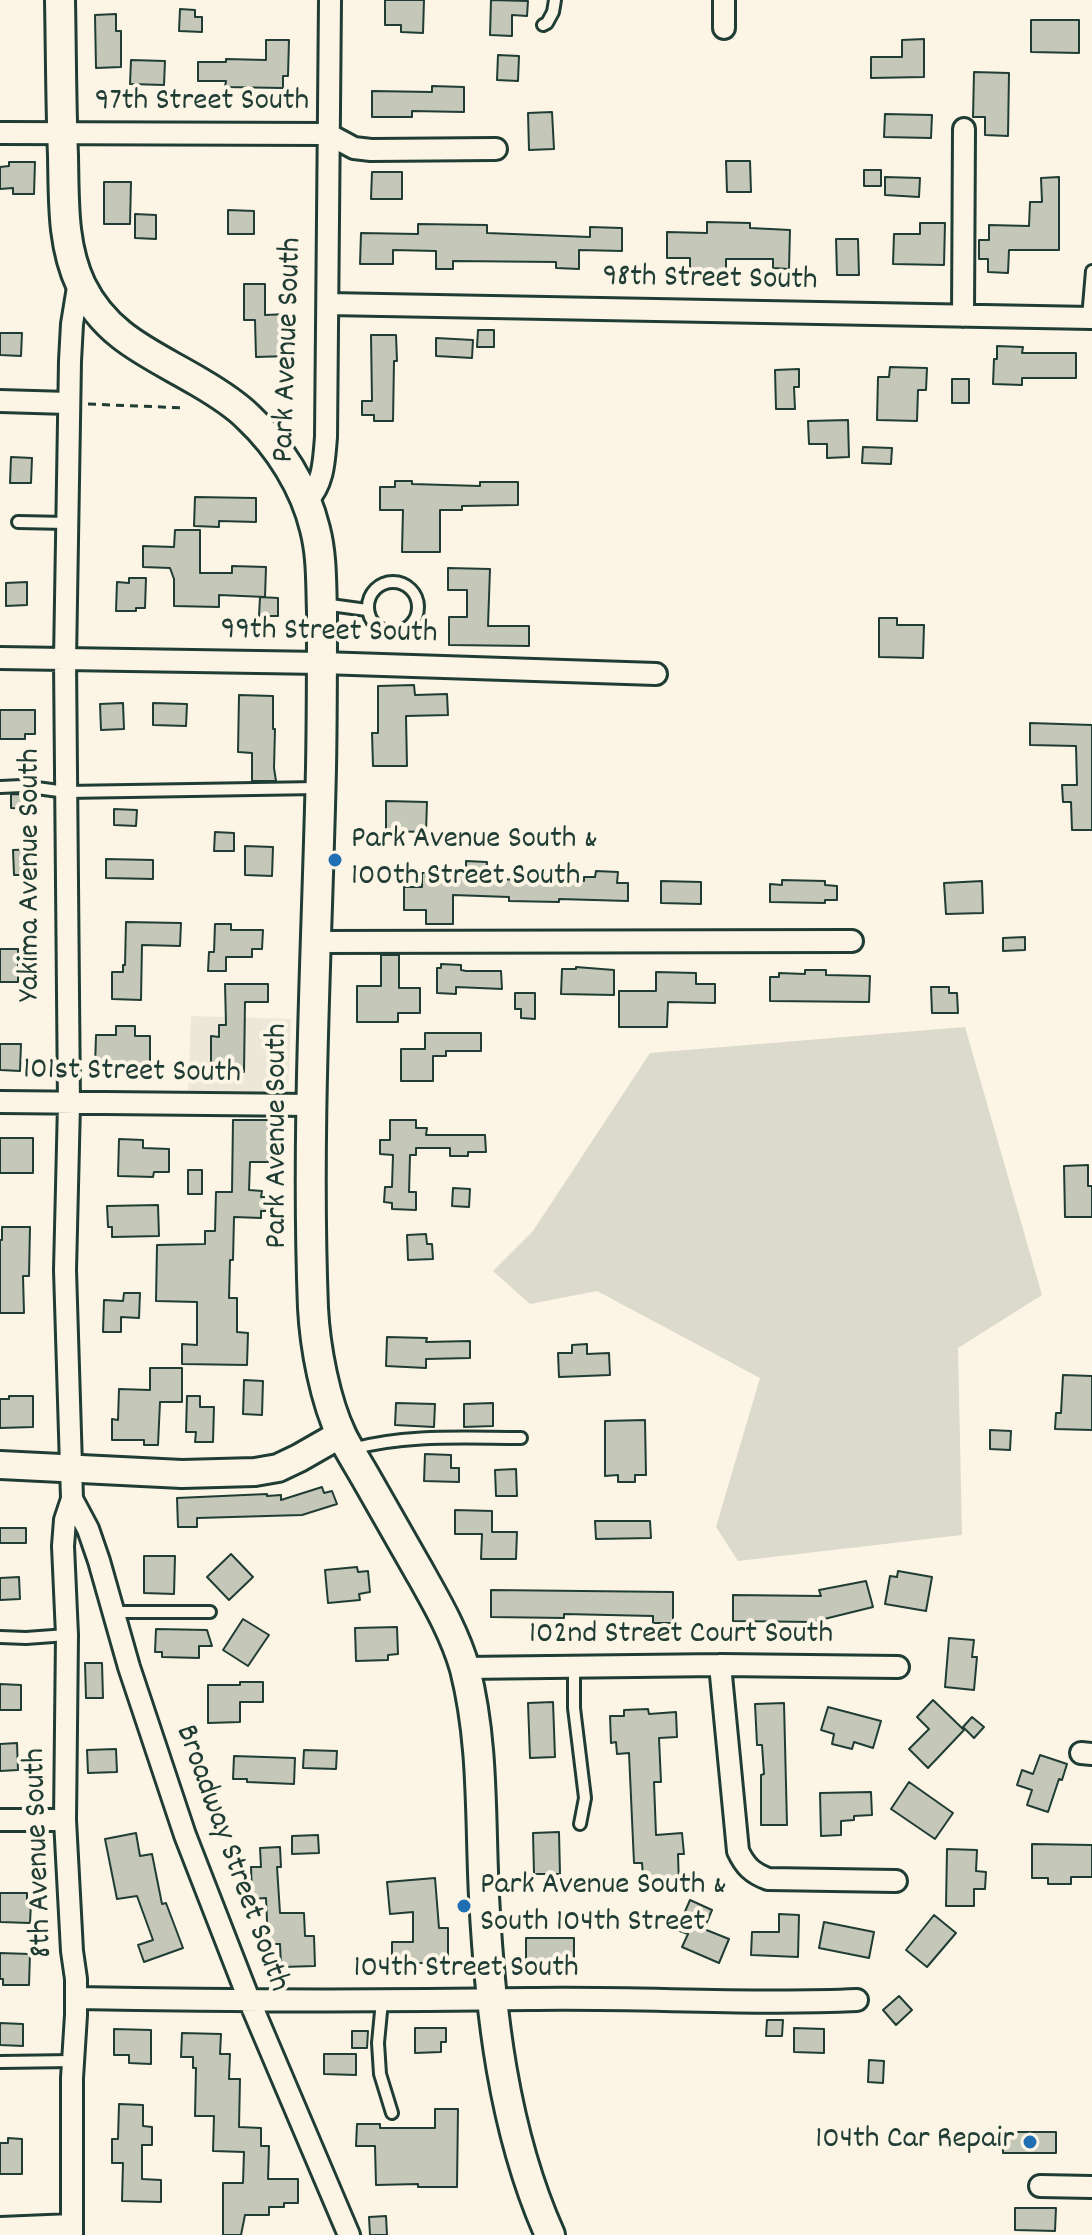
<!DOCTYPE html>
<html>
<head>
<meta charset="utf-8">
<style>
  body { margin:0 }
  canvas { display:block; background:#fcf5e5 }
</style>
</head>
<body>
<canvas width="1092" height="2235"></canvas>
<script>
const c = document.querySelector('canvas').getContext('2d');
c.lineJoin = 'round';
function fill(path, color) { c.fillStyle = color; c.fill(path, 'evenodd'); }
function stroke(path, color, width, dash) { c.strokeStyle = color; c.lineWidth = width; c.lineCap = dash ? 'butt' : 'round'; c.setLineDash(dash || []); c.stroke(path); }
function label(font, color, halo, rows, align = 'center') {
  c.font = font + ' Dekko,sans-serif'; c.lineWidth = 8; c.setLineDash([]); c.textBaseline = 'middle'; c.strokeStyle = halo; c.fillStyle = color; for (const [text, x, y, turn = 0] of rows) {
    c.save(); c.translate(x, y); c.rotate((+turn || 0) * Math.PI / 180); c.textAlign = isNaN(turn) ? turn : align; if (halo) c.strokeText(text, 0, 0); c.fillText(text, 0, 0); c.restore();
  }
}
fill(new Path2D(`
  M191,1016L291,1019L288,1096L188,1093Z`), '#ece7d8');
fill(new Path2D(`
  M965,1027L1042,1295L958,1348L962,1535L738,1561L716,1527L760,1378L597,1291L530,1304L493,1271L533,1231L650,1053Z`), '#dcdacc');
const building = new Path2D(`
  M385,0H424L423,33L401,32V25H385Z
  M491,0L528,1L527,16L512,15V36L490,35Z
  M180,9L195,10V17H202V32L179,31Z
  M116,14V31H121V67L96,68L95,15Z
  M1031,20H1079V53L1031,52Z
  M924,39V77L871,78V57H902V40Z
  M266,40H289L288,76H283V88L225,87L226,81H198V62H226V59L266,60Z
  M498,55L519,56L518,81L497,80Z
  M131,60L165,61L164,85L130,84Z
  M974,72L1009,73L1008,136L985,135V117H973Z
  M432,86L464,87V112L412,111V117H372V91L432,92Z
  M552,112L554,149L529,150L528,113Z
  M885,114L932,115L931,138L884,137Z
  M726,161H750L751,192H727Z
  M9,162H35L34,194H13V188L0,189V167L9,166Z
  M864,170H881V186H864Z
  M372,172H402V199H371Z
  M885,177L920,178L919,197L885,195Z
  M1059,177V250H1009L1008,273L988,272V259H979V240H989V225L1029,226L1030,202H1042L1041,178Z
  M104,182H131L130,224H104Z
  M228,210L254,211V234H228Z
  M135,214L156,215V239L135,238Z
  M707,222L750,223V228L790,230L789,269L773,268V259H726V273H690V258H667V232L707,233Z
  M920,223H945L944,265L893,264L894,234H920Z
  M418,224L487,225V233L590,237V227L622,228V251L579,250V269L556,268V262L453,261V269H436V251L393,250V264H360L361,233L418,234Z
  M836,239H858L859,275H837Z
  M244,284H265V315L288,314L289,356L256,357L255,320H244Z
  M478,330H494V347H477Z
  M0,333H22L21,356L0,355Z
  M371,335H396L397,361H394L393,421H374V415H362V401H372Z
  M436,338L473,340L472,358L436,356Z
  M997,346L1023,347L1022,353H1076V378H1022V385L993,384L994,359H997Z
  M890,367L927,368L926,390H918L917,421L877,420L878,377H889Z
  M799,369V387H794L795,409H776L775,370Z
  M952,379H969V403H952Z
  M848,420L849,457L827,458V444H809L808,421Z
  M863,447L892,448L891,464L862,463Z
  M11,457L32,458L31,483H10Z
  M395,481H412V484L480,486V482H518V505L462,506V510H440V552H402L403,510H380V487H395Z
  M195,497L256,498V522L219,521V527L194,526Z
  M175,530H200V573H232V566L266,567L265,597L219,595V607L174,606V579L170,568L143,567V546L174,547Z
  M448,568L490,569L488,626H529V646L449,645V617H467V590H448Z
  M129,578H146L145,608H136V611H116L117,582L129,583Z
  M27,582V605L6,606V583Z
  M260,597L278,598V616H259Z
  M879,618H897V625H924L923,658L879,657Z
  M414,685L415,695L447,694L448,715L406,716L407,766H373L372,733H378V686Z
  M239,695L273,696V729H275L274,768L276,781H252V753L238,752Z
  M123,703L124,729L101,730L100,704Z
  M153,703L187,704L186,726L153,725Z
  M0,710H35V734H25V739H0Z
  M1030,723L1092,725V830H1072L1071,802H1063L1062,785H1077L1076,746L1030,745Z
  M11,794L32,795V809L11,808Z
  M386,801L427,802L426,832L386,831Z
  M114,809L137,810L136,826L114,825Z
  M215,832L234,833V851H214Z
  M245,846L273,847L272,876L245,875Z
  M37,849L38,875H14L13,850Z
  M106,859L153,860V879L106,878Z
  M466,861L487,862L486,879L584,881V877H595L596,871L618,872L617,883H628V901L559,899V902L509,901V897L453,895V924H426V910H404V887H422V873H466Z
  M782,880L825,881V885L837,886V900H825V903L770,902V884L782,885Z
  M661,881L701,882V904L661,903Z
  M982,881L983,913L946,914L944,883Z
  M126,922L181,923L180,946L142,945L141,1000L112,999V972H123V965H125Z
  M215,924H231V930H263L262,949H252V957H226V971H208L209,952H214Z
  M1025,937V950L1003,951V938Z
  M0,949H18V982H0Z
  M381,955H399V988H420V1013H398V1022H357V986H381Z
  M441,964L461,965V970L466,971H501L502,989L456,987V994L437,993V968H441Z
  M576,967L614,970V995L561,994L562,969H576Z
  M805,970H826V975L870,976L869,1002L770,1001V977H779V973L805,974Z
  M656,972L696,973V984H715V1003L668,1002L667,1027H619V991H656Z
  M225,984H268V1002H245L244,1072H211V1036L219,1037V1025H226Z
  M931,987H949V993H957L958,1013H932Z
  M515,993H535V1019L521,1018V1009H515Z
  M116,1026H135V1036H150V1064H118V1069L95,1068L96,1035H116Z
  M425,1033H481V1051H446V1056H433V1081H401V1049H425Z
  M0,1044H21L20,1071L0,1070Z
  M233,1120H269L268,1162H250L249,1190L262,1191L261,1197H268V1211H261V1218L234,1217L233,1260H230L229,1298H237V1332L248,1333L247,1365L182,1364V1344L197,1345V1302L156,1301L157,1245L205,1244V1231H215L216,1192H232Z
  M390,1120H416V1128H427L426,1135H485L486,1152H468V1156H450V1148H416V1155H410L409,1192H416V1210L392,1209V1203L384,1202L385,1187H392L393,1155L380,1154V1140H390Z
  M0,1138H33V1173H0Z
  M119,1139L143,1140V1148L169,1149V1172H154L153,1177L118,1176Z
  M1088,1165V1186H1092V1217H1065L1064,1166Z
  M188,1170H202V1194H188Z
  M453,1188L470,1189L469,1207L452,1206Z
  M158,1205L159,1236L112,1237V1227H108L107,1206Z
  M2,1227H30L29,1276H23L24,1313H0V1240H2Z
  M426,1234L427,1244H432L433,1259L408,1260L407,1235Z
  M124,1293H140L139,1318L121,1317V1332H103L104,1300L123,1301Z
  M387,1337L427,1338L426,1342L470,1341V1358L426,1359V1368L386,1366Z
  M587,1344V1354L609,1353L610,1375L559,1377L558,1353H572V1345Z
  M150,1368H182V1402H160L158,1445H144V1440H112V1419L118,1420L119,1389L150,1390Z
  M1063,1375L1092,1376V1430L1055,1429L1056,1413H1061Z
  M244,1380L263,1381L262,1415L243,1414Z
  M9,1396H33V1427L0,1428V1399H9Z
  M187,1396H200V1407H214L213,1442H195L196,1432H186Z
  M396,1403L435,1404L434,1427L395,1425Z
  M493,1403V1426L464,1427V1404Z
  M645,1420L646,1475H635V1482H618V1475L605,1476V1421Z
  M990,1430L1011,1431L1010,1450L990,1449Z
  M425,1454L451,1455V1468H459V1482L424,1481Z
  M516,1469L517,1496H496L495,1470Z
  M322,1487L324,1493L332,1491L337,1504L302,1515L197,1518V1527H178L177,1498L267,1494V1496L281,1495V1500Z
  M455,1510L492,1511V1532H517L516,1559H481L482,1534H455Z
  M595,1521H650L651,1538L596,1539Z
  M0,1528H26V1543H0Z
  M231,1554L253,1577L229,1600L207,1577Z
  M144,1556H175L174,1594L144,1593Z
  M357,1567L358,1572L368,1571L370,1592L359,1594L360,1600L328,1603L325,1570Z
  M898,1571L932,1577L926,1611L885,1604L890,1576L897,1577Z
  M19,1577L20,1599L0,1600V1578Z
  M866,1581L873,1607L812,1622L733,1621V1595L821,1596L819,1590Z
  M491,1590L673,1592V1623H653V1616L564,1614V1618L491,1617Z
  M243,1619L269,1635L248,1666L223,1650Z
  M397,1627L398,1654L388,1655V1660L356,1661L355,1628Z
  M156,1629L207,1630L212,1646H199V1658L162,1657V1652H155Z
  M949,1638L974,1640L972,1657H977L974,1690L945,1687Z
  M85,1663H102L103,1698H86Z
  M240,1682H263V1702H240V1722L208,1723V1685H240Z
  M0,1684L21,1685V1710H0Z
  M933,1700L964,1730L928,1768L909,1749L929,1729L917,1717Z
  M553,1702L555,1757L530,1758L528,1703Z
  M784,1703L787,1825H761V1775L764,1774L762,1745H757L755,1704Z
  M828,1707L881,1721L873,1748L854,1742L852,1749L832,1744L834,1734L821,1730Z
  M648,1709L649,1714L676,1712L677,1737L659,1738L661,1782H654L656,1835L682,1833L684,1854H678L679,1886L644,1888L642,1863H634L629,1753L617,1754L616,1742L611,1743L610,1716H624V1710Z
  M972,1717L984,1727L974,1738L963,1727Z
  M17,1743L18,1770L0,1771V1744Z
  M116,1749L117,1772L88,1773L87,1750Z
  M304,1750L337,1751L336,1769L303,1768Z
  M1040,1755L1067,1764L1062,1780L1059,1779L1048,1812L1027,1805L1032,1790L1017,1785L1022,1770L1033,1774Z
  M234,1756L295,1758L294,1784L247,1782V1779H233Z
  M909,1782L953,1813L935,1839L891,1809Z
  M871,1792L872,1815L854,1816V1820L841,1821V1835L821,1836L820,1793Z
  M559,1832L560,1874H534L533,1833Z
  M136,1833L140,1856L152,1854L162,1904L166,1903L183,1948L144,1962L138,1945L153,1940L137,1896L117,1899L105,1839Z
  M318,1835L319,1853L292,1854V1836Z
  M1032,1844L1092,1845V1877H1071V1884H1048V1878H1032Z
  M280,1847L281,1867H277L280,1913H304L305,1936H314L315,1966L281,1967L280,1944H268L266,1898L252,1899L251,1867H261L260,1848Z
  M947,1849L977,1850L976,1871L986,1872L985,1889H974V1906H946Z
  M435,1878L439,1928H448V1964L392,1962V1942H413V1912L390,1914L387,1882Z
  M0,1893H27V1903H31L30,1923L0,1922Z
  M690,1900L712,1910L704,1929L729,1939L719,1963L682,1947L688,1934L677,1930Z
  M779,1914L799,1915L798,1957L751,1955L752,1932H779Z
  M934,1915L956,1933L927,1967L906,1950Z
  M824,1922L874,1932L869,1958L819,1948Z
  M526,1938H574V1965H526Z
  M0,1953L30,1954L29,1985H3V1979H0Z
  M899,1996L912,2010L896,2025L883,2010Z
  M767,2020H783L782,2036H766Z
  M0,2023L23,2024V2046L0,2045Z
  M415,2028H446V2042H441V2052L415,2053Z
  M794,2028L824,2029V2053L794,2052Z
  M114,2029L151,2030V2064L129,2063V2055H114Z
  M352,2031H368L367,2048H352Z
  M182,2033L221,2034L220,2054H230L229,2079H240L239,2127L261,2128V2146H269L268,2179H298V2203H284V2207H269V2215H245L241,2235H223V2183H243L244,2152L213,2151L214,2116H195L196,2068H193V2057H181Z
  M324,2054H356V2075L324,2074Z
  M869,2060L884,2061L883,2083L868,2082Z
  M119,2104L143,2105V2126L152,2127V2145H142V2179L161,2180V2202L122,2201L123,2163H112V2139H118Z
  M435,2109H458L457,2187H418V2184L376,2185L375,2146H356L357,2124H380V2128H435Z
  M1003,2132H1056V2153H1003Z
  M8,2138L22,2139V2174H0V2143H8Z
  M1015,2208H1056L1055,2231L1015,2230Z
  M386,2216L387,2235H370L369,2217Z`);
fill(building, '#c5c7b9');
stroke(building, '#1f3d34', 2);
const service = new Path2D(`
  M543,25L547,23L553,12L555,0
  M1088,318L1092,271
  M18,522L67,523
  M368 607a25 25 0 1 1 50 0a25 25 0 1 1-50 0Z
  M323,604L367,610
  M0,787L22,786L66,792L318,788
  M352,1449C407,1434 464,1438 521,1438
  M114,1612H210
  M0,1637L26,1638L67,1635
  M574,1667V1708L585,1798L580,1824
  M382,2001L378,2043L380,2074L392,2113
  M0,2062L73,2061`);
const minor = new Path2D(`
  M724,0V28
  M0,133L328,134L354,148L371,150L496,149
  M328,304L1092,318
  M963,316L964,129
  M0,401L68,403
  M307,501C324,483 324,460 326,437L330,0
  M0,658L322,663L656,674
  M317,942L852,941
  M0,1102L311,1105
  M72,1499L88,1529L99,1561L129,1667L185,1835L250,2002L349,2235
  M720,1665L738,1851C745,1866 752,1873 768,1879L896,1881
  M464,1668L720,1665L898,1667
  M1081,1753L1092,1754
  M0,1820H65
  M76,1998C228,2001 379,2001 530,1999C639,1997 748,2005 857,2000
  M1040,2186L1092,2187
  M0,2228L72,2225
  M72,2235V2078L76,2015V1979L72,1951L65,1820L67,1635L63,1546L65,1520L72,1499L65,1270L69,1104L65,660L70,361L72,324L79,281`);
const tertiary = new Path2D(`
  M0,1465L182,1474L255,1472L278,1468L299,1458L341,1434`);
const secondary = new Path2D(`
  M60,0C61,52 61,104 63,156C64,200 62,245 81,285C107,338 152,354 199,382C216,392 234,403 248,417C279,446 305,487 315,529C322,556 321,584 322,612C322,664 322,716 321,768C317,948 306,1128 313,1308C315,1347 325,1401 342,1436C349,1450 358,1464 366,1478C384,1509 401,1540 419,1571C437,1603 455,1634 465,1669C484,1744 480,1819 484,1896C490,2010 503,2130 550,2235`);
stroke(service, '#1f3d34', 16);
stroke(minor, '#1f3d34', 26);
stroke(tertiary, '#1f3d34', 32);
stroke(secondary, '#1f3d34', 34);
stroke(new Path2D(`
  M88,404L186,408`), '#1f3d34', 3, [8, 6]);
stroke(service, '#fcf5e5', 10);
stroke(minor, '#fcf5e5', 20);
stroke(tertiary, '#fcf5e5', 26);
stroke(secondary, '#fcf5e5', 28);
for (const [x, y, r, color] of [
  [335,860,8,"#1f6fb2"],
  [464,1906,8,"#1f6fb2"],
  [1030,2142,8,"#1f6fb2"]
]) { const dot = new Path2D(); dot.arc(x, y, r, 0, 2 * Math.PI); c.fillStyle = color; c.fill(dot); stroke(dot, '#fcf5e5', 3); }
label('32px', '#1f3d34', '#fcf5e5', [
  ["97th Street South",202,104],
  ["98th Street South",710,281,1],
  ["Park Avenue South",290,350,-88],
  ["99th Street South",329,634,1],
  ["Yakima Avenue South",33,875,-90],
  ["101st Street South",132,1074,1],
  ["Park Avenue South",280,1136,-90],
  ["102nd Street Court South",681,1637],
  ["8th Avenue South",41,1853,-92],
  ["Broadway Street South",230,1859,70],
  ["104th Street South",466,1971]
]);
label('32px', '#1f3d34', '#fcf5e5', [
  ["Park Avenue South &",351,842],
  ["100th Street South",351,879],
  ["Park Avenue South &",480,1888],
  ["South 104th Street",480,1925],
  ["104th Car Repair",1014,2142,"right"]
], 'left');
</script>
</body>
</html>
